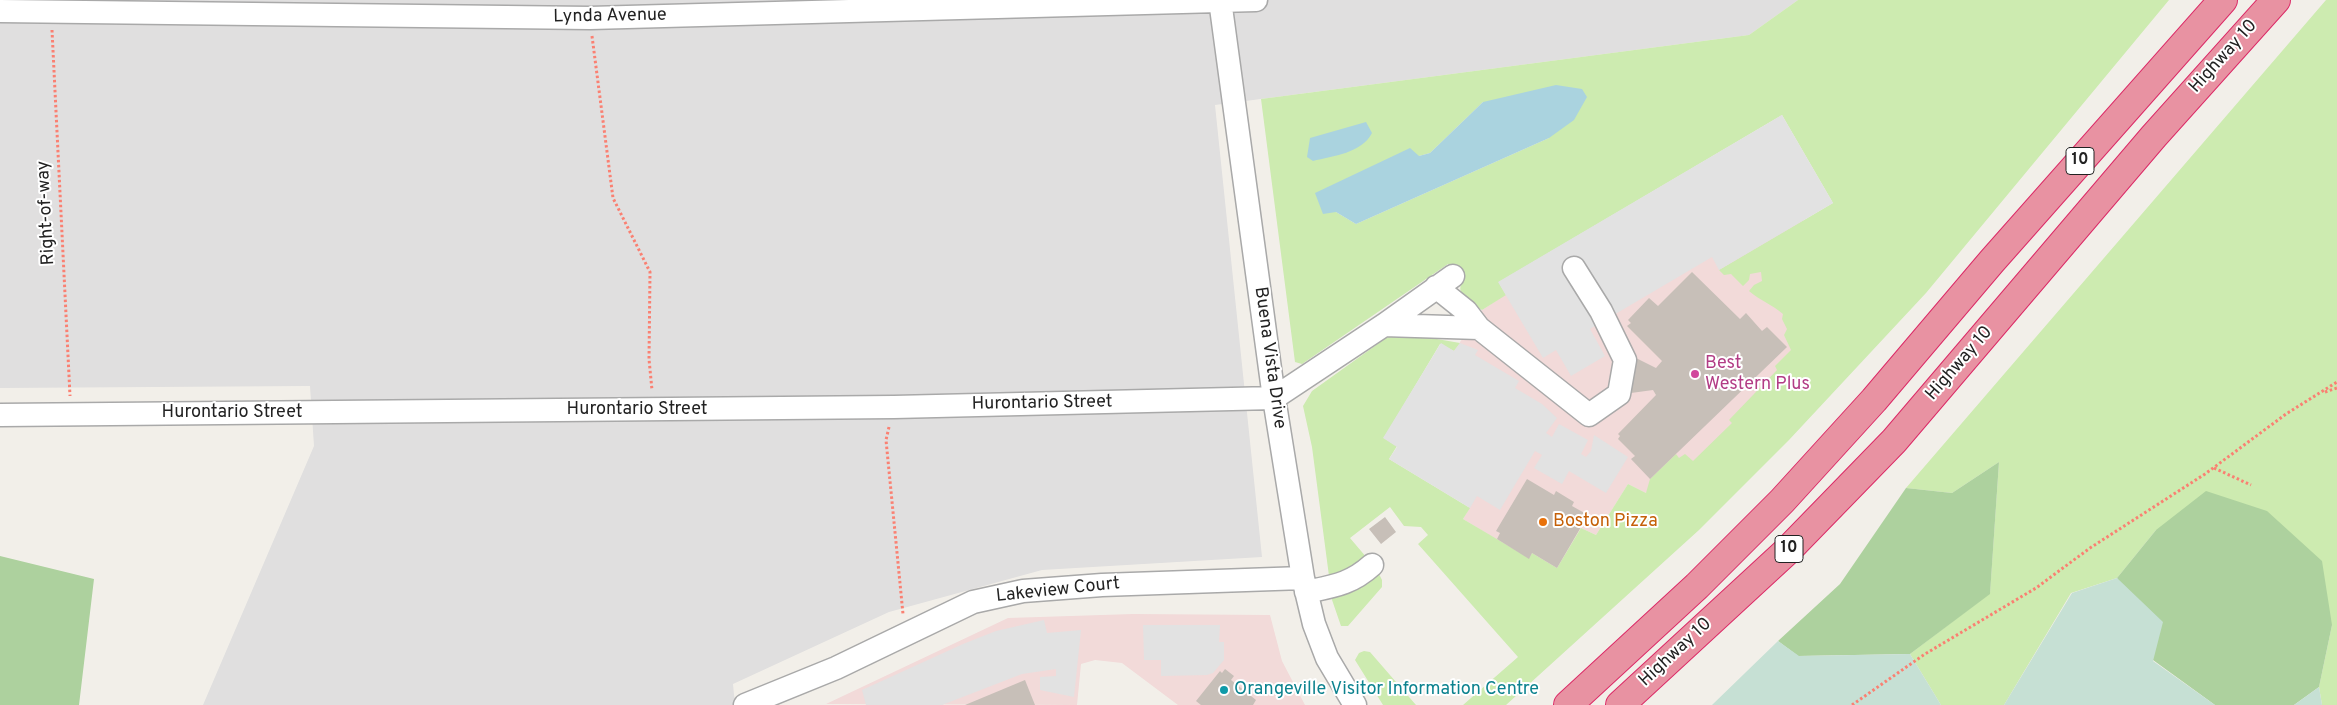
<!DOCTYPE html>
<html>
<head>
<meta charset="utf-8">
<style>
  body { margin:0 }
  canvas { display:block; background:#f2efe9 }
</style>
</head>
<body>
<canvas width="2337" height="705"></canvas>
<script>
const c = document.querySelector('canvas').getContext('2d');
c.lineJoin = 'round';
function fill(path, color) { c.fillStyle = color; c.fill(path, 'evenodd'); }
function stroke(path, color, width, dash) { c.strokeStyle = color; c.lineWidth = width; c.lineCap = dash ? 'butt' : 'round'; c.setLineDash(dash || []); c.stroke(path); }
function label(font, color, halo, rows, align = 'center') {
  c.font = font + ' Overpass,sans-serif'; c.lineWidth = 4; c.setLineDash([]); c.textBaseline = 'middle'; c.strokeStyle = halo; c.fillStyle = color; for (const [text, x, y, turn = 0] of rows) {
    c.save(); c.translate(x, y); c.rotate((+turn || 0) * Math.PI / 180); c.textAlign = isNaN(turn) ? turn : align; if (halo) c.strokeText(text, 0, 0); c.fillText(text, 0, 0); c.restore();
  }
}
fill(new Path2D(`
  M0,0H1798L1749,35L1215,105L1262,557L1042,570L889,612L733,684L735,705H203L314,446L310,386L0,388Z`), '#e0dfdf');
fill(new Path2D(`
  M1782,115L1823,318L1701,478L1646,493L1628,484L1596,535L1581,528L1557,568L1532,553L1529,559L1463,519L1469,509L1454,351L1482,310Z
  M1133,614L1270,615L1282,661L1305,705H1178L1122,663L1095,660L1081,664L1077,705L826,704L1008,618Z`), '#f2dad9');
fill(new Path2D(`
  M1798,0H2169L1926,293L1789,440L1699,530L1506,705H1463L1518,657L1418,544L1428,535L1421,527L1404,526L1390,507L1350,538L1367,558L1352,569L1329,576L1312,447L1303,406L1312,391L1386,338L1402,333L1460,343L1454,351L1440,344L1384,438L1397,446L1389,459L1470,508L1463,519L1529,558L1532,553L1557,568L1581,528L1596,535L1628,484L1646,493L1650,479L1676,454L1679,458L1685,454L1693,461L1732,423L1729,420L1777,370L1775,366L1791,350L1784,335L1787,329L1782,319L1783,314C1771,304 1761,301 1749,291L1754,285L1762,281L1761,272L1750,274L1749,280L1743,286L1731,274L1724,275L1719,270L1833,203L1782,115L1499,282L1506,295L1482,310C1472,303 1457,298 1461,284L1448,264L1302,364L1295,362L1261,99L1749,35ZM1483,102L1549,138L1356,224L1336,212L1419,156L1430,153Z
  M2326,0H2337V705H2322L2319,687L2332,625L2156,530L2117,578L2071,593L2004,705H1941L1910,654L1990,593L1999,462L1952,493L1906,488Z
  M1378,572L1382,580V587L1348,626H1341L1331,597Z
  M1364,651L1370,652L1416,705H1383L1355,660L1359,653Z`), '#cdebb0');
fill(new Path2D(`
  M1999,462L1990,594L1910,654L1798,656L1778,641L1840,584L1906,488L1952,493Z
  M2206,491L2267,511L2322,561L2332,625L2319,687L2294,705H2215L2153,660L2117,578L2156,530Z
  M0,556L94,579L79,705H0Z`), '#add19e');
fill(new Path2D(`
  M2117,578L2163,622L2153,661L2215,705H2004L2072,593Z
  M1778,641L1799,656L1910,654L1941,705H1712Z
  M2319,687L2322,705H2294Z`), '#c6e0d4');
fill(new Path2D(`
  M1782,115L1833,203L1719,270L1712,257L1590,329L1605,356L1571,376L1556,350L1543,358L1498,282Z
  M1441,343L1454,351L1460,343L1478,350L1475,355L1519,381L1515,388L1542,404L1557,418L1546,433L1552,437L1559,424L1588,440L1581,454L1586,457L1591,451L1594,435L1628,457L1606,493L1569,471L1562,484L1534,468L1542,455L1535,451L1500,510L1477,496L1470,508L1389,459L1397,447L1383,438Z
  M1044,620L1047,633L1081,630L1074,697L1040,690V677L1056,676V669L1022,674L942,705H866L862,690L963,644L996,631Z
  M1143,625H1220L1219,642H1224V660L1213,673L1207,675L1161,676V660H1144Z`), '#e2e2e2');
fill(new Path2D(`
  M1556,85L1582,89L1587,97L1574,120L1549,138L1356,224L1336,212L1323,214L1315,193L1410,148L1419,156L1430,153L1483,102Z
  M1366,122L1372,133C1362,153 1333,156 1313,161L1307,157L1310,138Z`), '#aad3df');
fill(new Path2D(`
  M1692,272L1740,319L1746,313L1762,331L1767,327L1787,347L1650,479L1631,459L1635,456L1618,439L1620,436L1618,434L1656,395L1653,390L1631,393V380L1636,358L1656,368L1662,361L1627,326L1631,323L1628,320L1649,298L1658,306Z
  M1527,479L1554,495L1556,491L1574,502L1572,506L1588,515L1557,568L1532,553L1529,559L1497,539L1500,533L1496,531Z
  M1385,517L1396,532L1381,544L1369,529Z
  M1225,669L1234,676L1231,680L1256,700L1253,705H1201L1196,701L1220,671L1222,673Z
  M1025,680L1035,705H965Z`), '#c7bfb8');
const minor = new Path2D(`
  M1220,0L1274,398L1303,578L1314,624L1327,658L1355,705
  M0,11L590,18L1256,0
  M1436,287L1466,311L1479,328
  M1384,325L1479,328L1589,415L1619,394L1625,360L1601,311L1574,268
  M1274,398L1384,325L1453,276
  M0,415L894,407L1274,398
  M1306,592C1334,586 1351,584 1372,565
  M745,705L836,668L973,602L1023,591L1102,585L1303,578`);
const highway = new Path2D(`
  M1568,705L1697,586L1782,501L1874,400L1992,261L2223,0
  M1620,705L1787,551L1894,441L2154,136L2276,0`);
stroke(minor, '#a9a9a9', 25);
stroke(highway, '#dc2a67', 30);
stroke(new Path2D(`
  M52,30L70,396
  M592,36L613,198L650,272L649,359L652,390
  M2325,392L2337,388
  M889,427L886,440L903,614
  M2214,468L2251,485
  M1852,705L1925,654L2036,588L2090,548L2205,474L2286,414L2337,382`), '#fa8072', 3, [2.5, 2.5]);
stroke(minor, '#fff', 22);
stroke(highway, '#e892a2', 28);
for (const [x, y, r, color] of [
  [1695,374,5,"#d1479c"],
  [1543,522,5,"#e8710a"],
  [1224,690,5,"#0f9aa8"]
]) { const dot = new Path2D(); dot.arc(x, y, r, 0, 2 * Math.PI); c.fillStyle = color; c.fill(dot); stroke(dot, '#fff', 2); }
for (const [x, y, w] of [
  [2080,161,28],
  [1789,549,28]
]) { const box = new Path2D(); box.roundRect(x - w / 2, y - 13.5, w, 27, 4); c.fillStyle = '#fff'; c.fill(box); stroke(box, '#222', 1); }
label('bold 16px', '#222', null, [
  ["10",2080,161],
  ["10",1789,549]
]);
label('18px', '#222', '#fff', [
  ["Lynda Avenue",610,17,-1],
  ["Highway 10",2224,57,-48],
  ["Right-of-way",47,213,-93],
  ["Buena Vista Drive",1269,358,82],
  ["Highway 10",1960,364,-49],
  ["Hurontario Street",1042,404,-1],
  ["Hurontario Street",637,410],
  ["Hurontario Street",232,413],
  ["Lakeview Court",1058,591,-6],
  ["Highway 10",1676,653,-43]
]);
label('18px', '#b23c85', '#fff', [
  ["Best",1705,364],
  ["Western Plus",1705,385]
], 'left');
label('18px', '#c56008', '#fff', [
  ["Boston Pizza",1553,522]
], 'left');
label('18px', '#0d838f', '#fff', [
  ["Orangeville Visitor Information Centre",1234,690]
], 'left');
</script>
</body>
</html>
